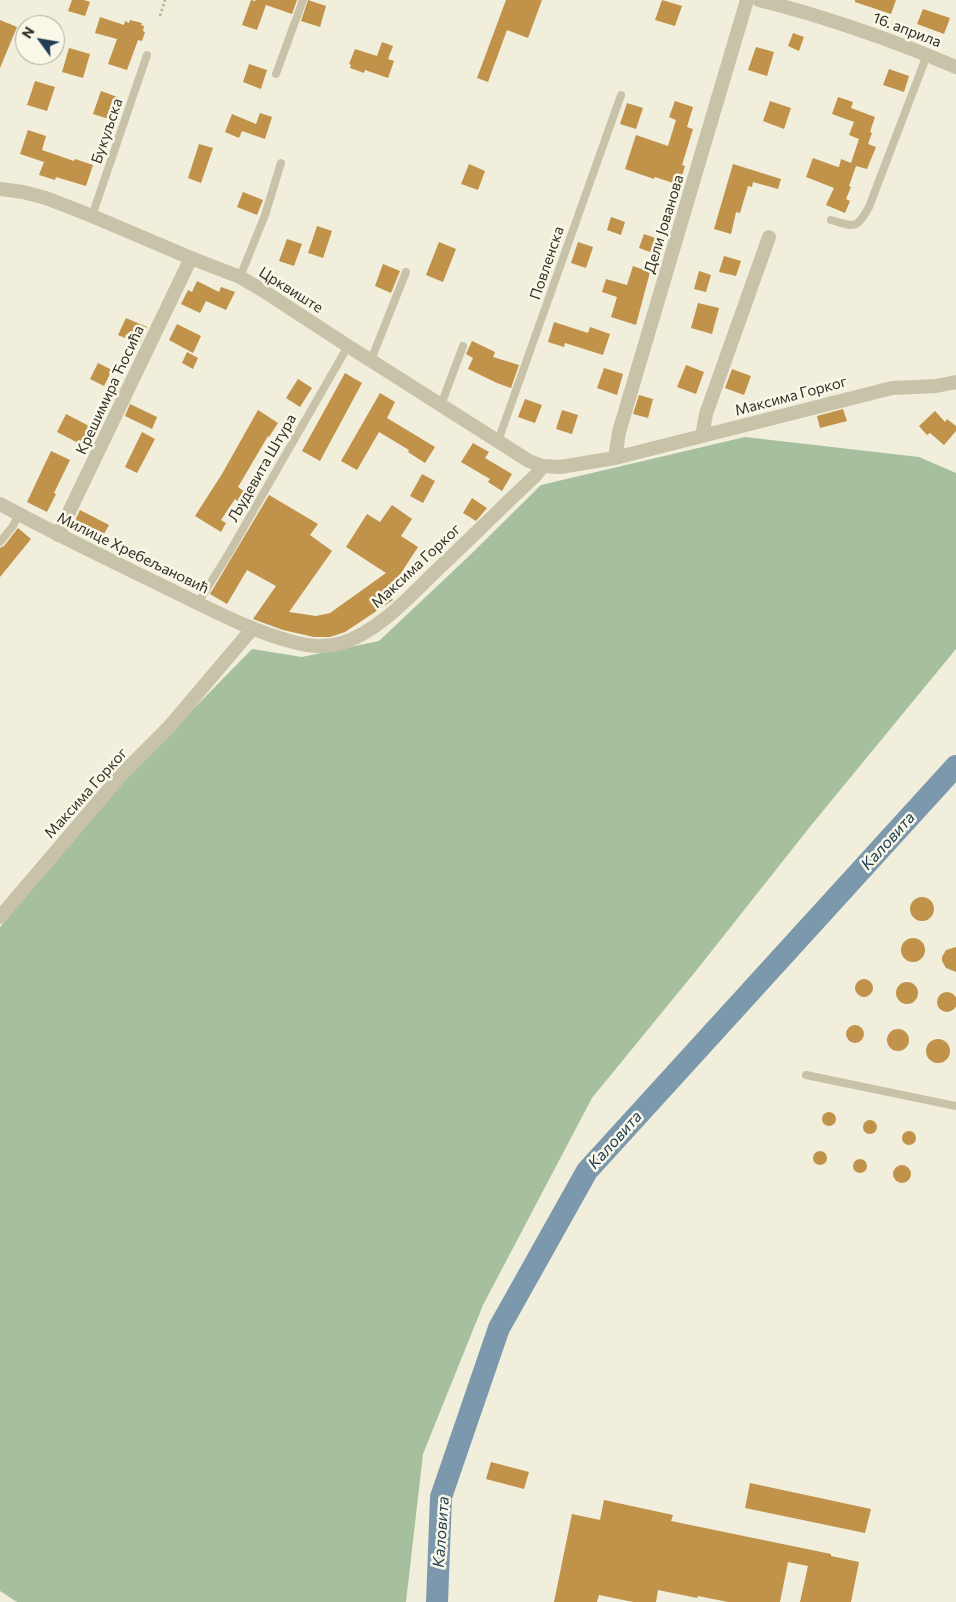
<!DOCTYPE html>
<html>
<head>
<meta charset="utf-8">
<style>
  body { margin:0 }
  #map { position:relative; width:956px; height:1602px; overflow:hidden; background:#f1eedc; font-family:Commissioner,sans-serif }
  canvas { display:block }
  .north { position:absolute; left:15px; top:15px; width:50px; height:50px; box-sizing:border-box; background:#f8f7e8; border:1px solid #aaa89b; border-radius:50%; rotate:302deg; font-size:14px; font-weight:700; line-height:20px; text-align:center; color:#353128 }
  .north::after { content:''; display:block; margin:auto; width:18px; height:22px; background:#203d55; clip-path:polygon(50% 0,100% 100%,50% 72%,0 100%) }
</style>
</head>
<body>
<div id="map">
<canvas width="956" height="1602"></canvas>
<div class="north">N</div>
</div>
<script>
const c = document.querySelector('canvas').getContext('2d');
c.lineJoin = 'round';
function fill(path, color) { c.fillStyle = color; c.fill(path, 'evenodd'); }
function stroke(path, color, width, dash) { c.strokeStyle = color; c.lineWidth = width; c.lineCap = dash ? 'butt' : 'round'; c.setLineDash(dash || []); c.stroke(path); }
function label(font, color, halo, rows, align = 'center') {
  c.font = font + ' Commissioner,sans-serif'; c.lineWidth = 5; c.setLineDash([]); c.textBaseline = 'middle'; c.strokeStyle = halo; c.fillStyle = color; for (const [text, x, y, turn = 0] of rows) {
    c.save(); c.translate(x, y); c.rotate((+turn || 0) * Math.PI / 180); c.textAlign = isNaN(turn) ? turn : align; if (halo) c.strokeText(text, 0, 0); c.fillText(text, 0, 0); c.restore();
  }
}
fill(new Path2D(`
  M745,437L919,457L956,473V649L813,823L695,972L592,1098L483,1305L423,1454L406,1602H17L0,1591V927L114,790L252,649L302,657L379,641L468,557L541,485Z`), '#a6bf9c');
stroke(new Path2D(`
  M437,1602L441,1497L499,1328L587,1171L956,766`), '#7c98ac', 22);
fill(new Path2D(`
  M72,0H84L90,2L85,16L68,11Z
  M251,0L255,1L256,0H297L292,14L266,5L257,30L242,25Z
  M308,0L326,6L320,27L301,21Z
  M506,0H542L528,38L507,30L488,82L477,78Z
  M662,0L682,6L675,26L655,20Z
  M855,0H896L891,14L855,2Z
  M923,9L950,18L944,34L917,24Z
  M100,17L124,25L125,21L129,23L130,20L142,23L141,25L144,26L143,31L145,32L142,41L138,40L127,70L108,64L117,39L95,33Z
  M0,20L17,27L0,68Z
  M793,33L804,37L799,51L788,46Z
  M382,42L393,46L388,59L394,61L388,78L365,70L364,73L350,68L351,65L349,64L355,49L377,56Z
  M756,47L774,52L767,76L748,70Z
  M69,48L90,54L83,78L62,72Z
  M249,64L267,70L261,89L243,82Z
  M889,69L909,76L904,92L883,85Z
  M35,81L55,87L47,111L27,105Z
  M101,91L120,98L112,120L93,114Z
  M838,97L853,102L851,108L875,117L870,132L872,133L868,144L876,147L867,169L856,166L849,186L851,187L846,199L850,201L845,213L826,205L834,188L806,177L813,158L835,166L839,167L841,159L851,163L859,139L849,135L854,122L832,114Z
  M675,101L693,107L687,127L693,129L682,165L685,166L679,185L655,177L654,179L625,169L636,135L668,146L676,120L669,117Z
  M770,101L791,108L784,129L763,121Z
  M627,103L643,108L636,129L620,124Z
  M260,113L272,117L265,139L242,131L239,138L225,132L232,114L256,124Z
  M28,130L46,136L42,150L74,161L75,159L93,165L86,186L56,177L55,180L39,175L44,162L20,154Z
  M199,144L213,148L201,183L188,178Z
  M469,164L485,171L478,190L461,184Z
  M733,164L781,179L778,189L753,182L752,187L748,186L740,213L736,212L731,234L714,229Z
  M243,192L263,200L257,215L237,207Z
  M611,217L625,222L621,235L607,230Z
  M317,226L332,231L323,258L308,253Z
  M644,234L658,239L653,253L639,248Z
  M287,239L302,244L294,266L279,261Z
  M439,242L456,249L443,282L426,275Z
  M578,242L593,247L586,268L571,263Z
  M724,256L741,261L736,276L719,272Z
  M383,264L400,271L391,293L375,286Z
  M633,266L650,272L636,325L611,317L617,297L602,292L606,279L627,285Z
  M699,271L711,275L706,292L694,289Z
  M197,281L219,292L221,287L235,292L226,310L206,301L200,313L181,304L188,290L192,292Z
  M698,303L719,308L712,334L691,328Z
  M126,318L147,327L140,344L118,335Z
  M554,322L588,333L590,327L610,334L603,355L565,343L564,347L548,342Z
  M177,324L201,336L193,353L169,340Z
  M472,341L495,352L493,357L519,365L511,388L497,383L468,369L473,358L466,354Z
  M187,352L198,358L193,369L182,363Z
  M98,363L112,370L104,386L90,379Z
  M686,365L704,372L696,394L677,387Z
  M604,368L623,374L617,395L597,388Z
  M732,369L751,376L744,395L725,388Z
  M345,373L362,383L320,461L302,451Z
  M298,379L312,388L300,407L286,398Z
  M380,393L395,402L387,418L435,447L425,463L408,452L409,450L379,432L357,470L341,461Z
  M639,395L653,399L648,418L633,414Z
  M525,399L542,405L535,423L518,417Z
  M130,404L157,417L152,429L125,416Z
  M843,409L847,421L820,428L817,416Z
  M258,410L278,423L269,437L268,436L238,487L245,492L239,502L235,499L221,520L226,523L221,532L195,516L222,474Z
  M562,410L578,415L572,434L556,429Z
  M935,411L945,422L947,419L956,426V431L944,445L930,433L927,435L919,426Z
  M66,414L91,427L82,445L57,432Z
  M142,432L155,439L137,473L125,467Z
  M473,443L489,452L485,458L512,474L502,491L488,482L490,479L461,462Z
  M51,451L70,460L54,493L56,494L47,512L27,502Z
  M422,474L435,481L423,503L410,496Z
  M269,495L318,524L310,535L332,551L289,612L316,616L330,613L386,573L346,547L367,514L380,522L392,505L412,519L401,536L418,547L388,593L393,600L345,632L330,637H314L283,630L253,619L276,586L247,570L227,604L210,594Z
  M472,498L487,508L476,521L463,513Z
  M80,510L109,525L100,541L72,527Z
  M18,528L31,539L0,577V548L4,546Z
  M910 909a12 12 0 1 1 24 0a12 12 0 1 1-24 0Z
  M901 950a12 12 0 1 1 24 0a12 12 0 1 1-24 0Z
  M956,947V972L946,968L942,961V957L946,950Z
  M855 988a9 9 0 1 1 18 0a9 9 0 1 1-18 0Z
  M896 993a11 11 0 1 1 22 0a11 11 0 1 1-22 0Z
  M937 1002a10 10 0 1 1 20 0a10 10 0 1 1-20 0Z
  M846 1034a9 9 0 1 1 18 0a9 9 0 1 1-18 0Z
  M887 1040a11 11 0 1 1 22 0a11 11 0 1 1-22 0Z
  M926 1051a12 12 0 1 1 24 0a12 12 0 1 1-24 0Z
  M822 1119a7 7 0 1 1 14 0a7 7 0 1 1-14 0Z
  M863 1127a7 7 0 1 1 14 0a7 7 0 1 1-14 0Z
  M902 1138a7 7 0 1 1 14 0a7 7 0 1 1-14 0Z
  M813 1158a7 7 0 1 1 14 0a7 7 0 1 1-14 0Z
  M853 1166a7 7 0 1 1 14 0a7 7 0 1 1-14 0Z
  M893 1174a9 9 0 1 1 18 0a9 9 0 1 1-18 0Z
  M491,1462L529,1472L524,1489L486,1479Z
  M750,1483L871,1509L865,1533L745,1508Z
  M604,1500L673,1515L671,1521L831,1554V1556L859,1562L851,1602H800L808,1566L788,1562L780,1602H728L698,1596L697,1598L658,1590L656,1602H633L599,1595L597,1602H554L572,1514L600,1520Z`), '#c0924a');
stroke(new Path2D(`
  M160,16L165,0`), '#b4ad92', 2.5, [2.5, 2.5]);
stroke(new Path2D(`
  M276,74L303,0
  M92,216L147,55
  M831,220C855,227 856,230 869,207L927,55
  M240,277L265,215L281,163
  M371,360L406,272
  M441,405L463,346
  M498,441L621,95
  M0,542L13,526L19,514
  M198,603L229,553L348,346
  M806,1075L956,1106`), '#c8c3a8', 8);
stroke(new Path2D(`
  M759,0C827,17 892,40 956,67
  M0,189L23,192L46,198L92,216L191,258L240,277L262,290L348,346L529,461L543,466L560,467L615,458L892,388L936,386L956,382
  M702,436L706,414L769,237
  M615,458L619,432L747,0
  M0,504C55,534 112,561 169,589C210,609 252,632 297,643C311,647 328,647 342,643C378,632 410,596 437,570C470,539 502,507 535,476L543,466
  M58,535L191,258
  M0,917L121,775L169,727L252,629`), '#c8c3a8', 14);
label('15px', '#353128', '#f8f7e8', [
  ["16. априла",907,30,21],
  ["Букуљска",107,131,-71],
  ["Дели Јованова",664,224,-73],
  ["Повленска",547,263,-71],
  ["Црквиште",291,290,32],
  ["Крешимира Ћосића",110,390,-65],
  ["Максима Горког",791,396,-15],
  ["Људевита Штура",262,468,-60],
  ["Милице Хребељановић",133,553,26],
  ["Максима Горког",416,566,-43],
  ["Максима Горког",86,793,-48]
]);
label('italic 16px', '#203d55', '#f8f7e8', [
  ["Каловита",888,841,-48],
  ["Каловита",615,1140,-48],
  ["Каловита",441,1532,-86]
]);
</script>
</body>
</html>
